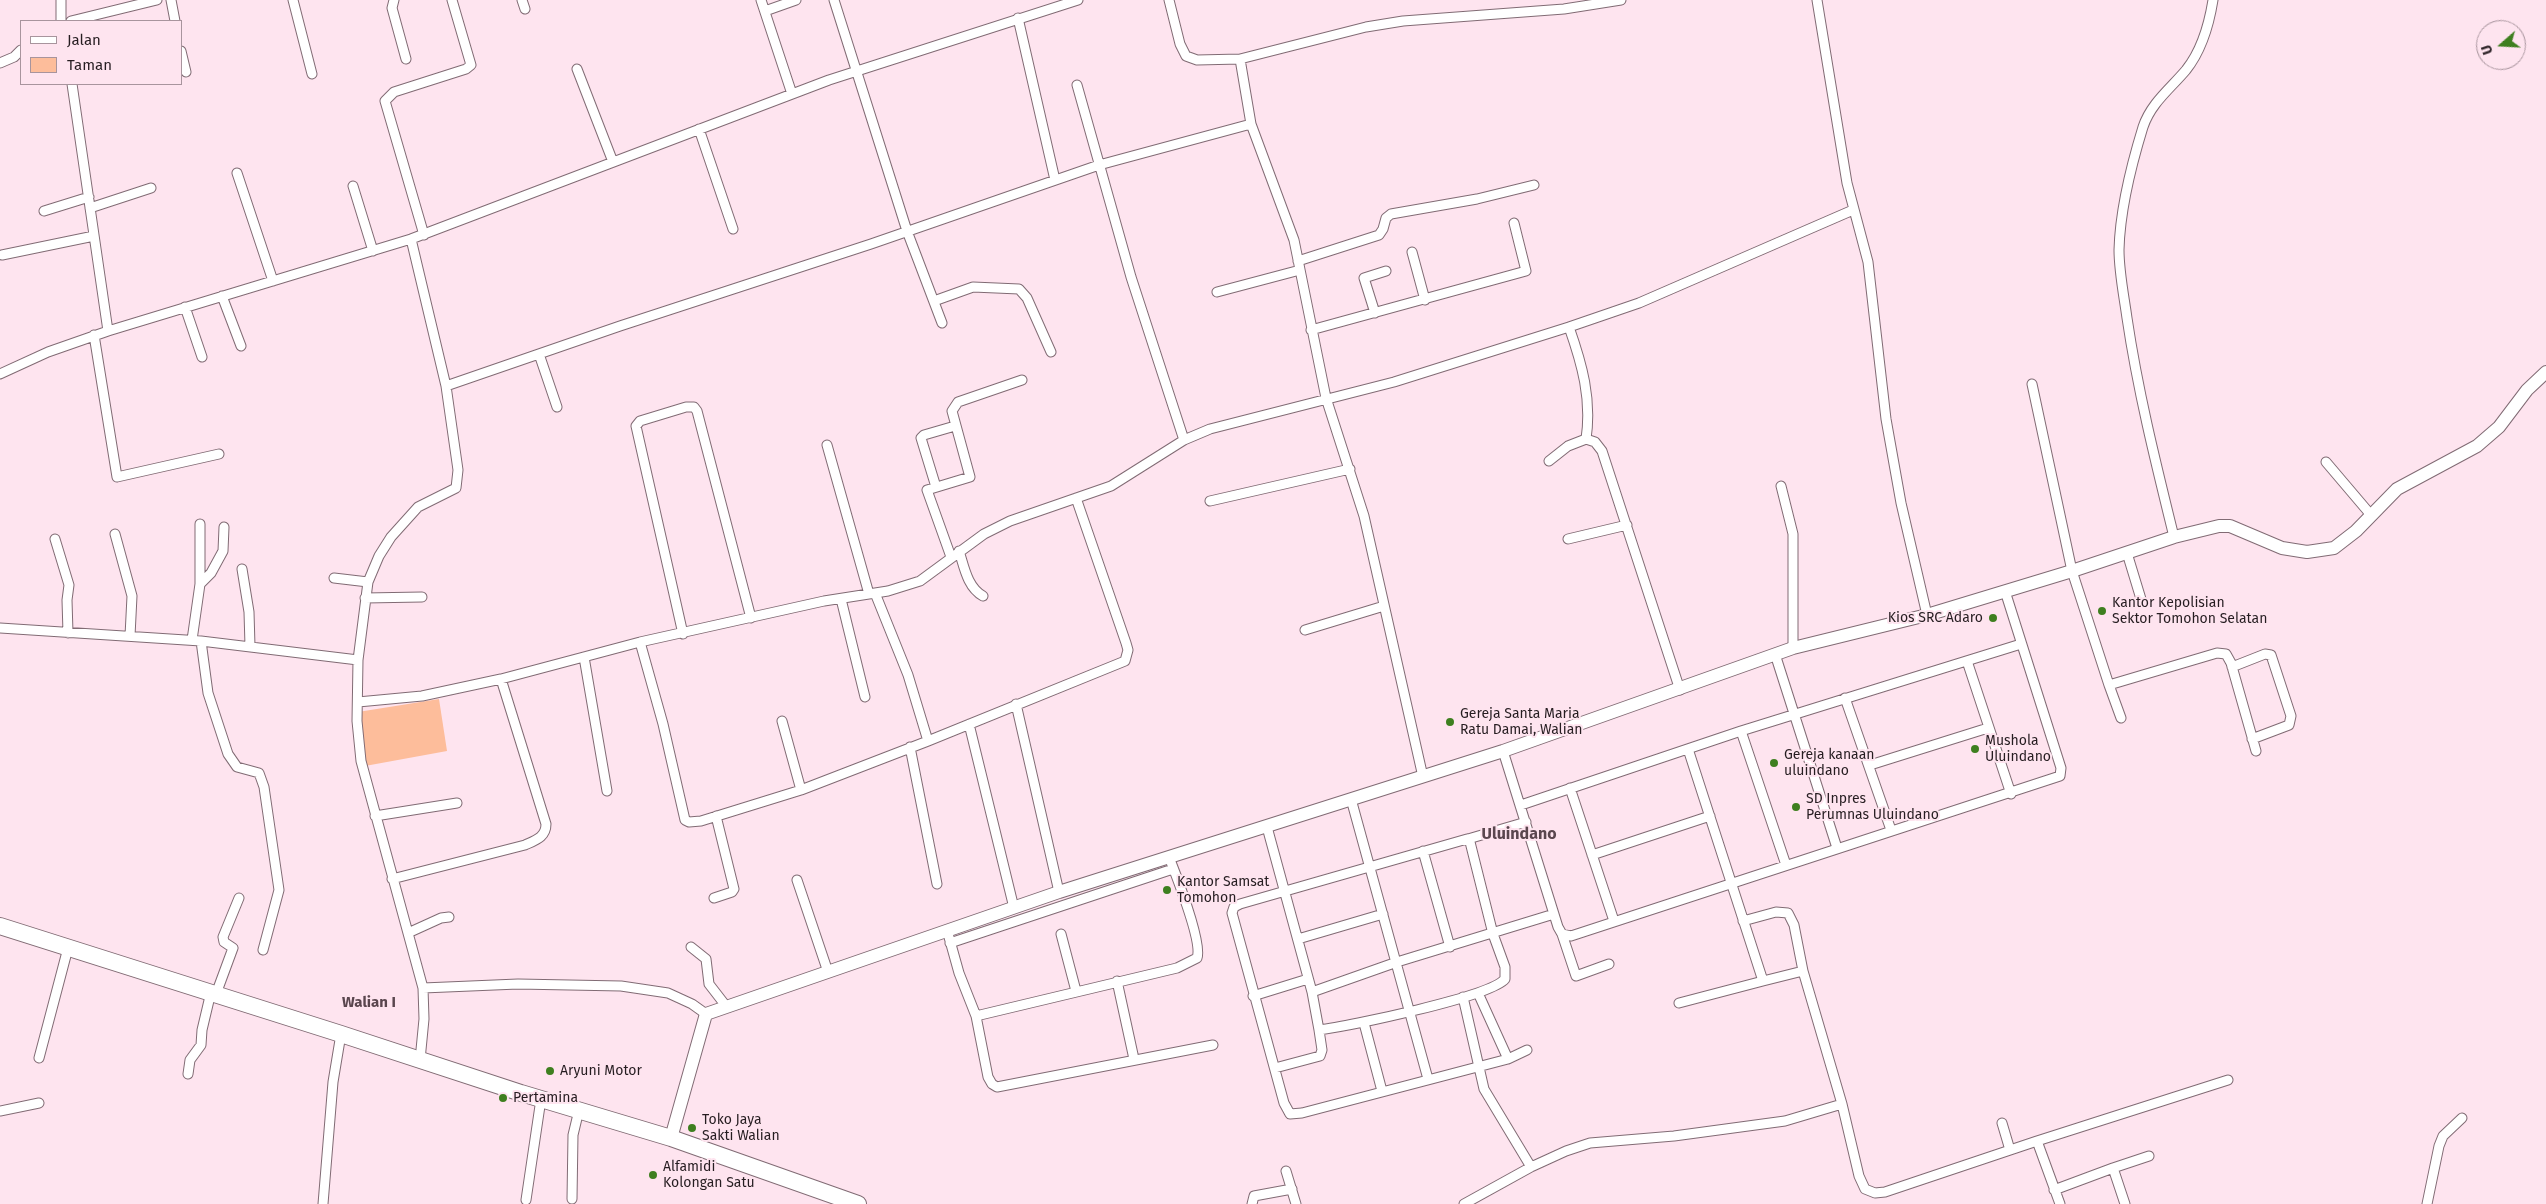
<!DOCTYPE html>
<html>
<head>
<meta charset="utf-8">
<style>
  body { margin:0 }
  #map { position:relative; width:2546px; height:1204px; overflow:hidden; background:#fee4ef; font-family:"Fira Sans",sans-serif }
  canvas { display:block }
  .legend { position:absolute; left:20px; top:20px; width:162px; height:65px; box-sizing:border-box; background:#fee4ef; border:1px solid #a8949d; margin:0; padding:6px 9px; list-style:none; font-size:15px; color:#261d21 }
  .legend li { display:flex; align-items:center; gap:10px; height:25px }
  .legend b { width:25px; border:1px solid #a8949d }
  .north { position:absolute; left:2476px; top:20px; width:50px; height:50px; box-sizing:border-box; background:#fee4ef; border:1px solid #a8949d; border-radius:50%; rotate:251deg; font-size:14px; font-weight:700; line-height:20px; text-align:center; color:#261d21 }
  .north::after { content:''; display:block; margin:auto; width:18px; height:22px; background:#3e7f1f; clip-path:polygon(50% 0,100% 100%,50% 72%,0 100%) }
</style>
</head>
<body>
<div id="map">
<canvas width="2546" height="1204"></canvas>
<ul class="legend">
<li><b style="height:6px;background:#fff"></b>Jalan</li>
<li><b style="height:14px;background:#fdbd9b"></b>Taman</li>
</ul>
<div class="north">U</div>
</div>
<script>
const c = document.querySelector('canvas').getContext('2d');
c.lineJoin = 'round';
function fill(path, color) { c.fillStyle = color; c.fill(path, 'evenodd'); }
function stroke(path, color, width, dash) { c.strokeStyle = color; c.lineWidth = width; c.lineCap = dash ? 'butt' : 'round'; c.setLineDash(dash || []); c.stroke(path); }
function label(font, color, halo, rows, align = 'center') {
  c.font = font + ' "Fira Sans",sans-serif'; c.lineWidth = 4; c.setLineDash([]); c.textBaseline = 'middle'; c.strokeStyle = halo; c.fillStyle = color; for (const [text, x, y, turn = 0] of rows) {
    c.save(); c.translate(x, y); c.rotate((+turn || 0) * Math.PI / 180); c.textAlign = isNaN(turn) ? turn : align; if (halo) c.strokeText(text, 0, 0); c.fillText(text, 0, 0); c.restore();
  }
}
fill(new Path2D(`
  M439,699L447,751L365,766L358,712Z`), '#fdbd9b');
const street = new Path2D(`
  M61,0V21
  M171,0L175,21
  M293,0L312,74
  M394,0L392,8L406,59
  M522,0L525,9
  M761,0L792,94
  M834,0L907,231L942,323
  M1169,0L1180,44L1186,56L1197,60L1240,59L1251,124L1294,240L1326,398L1364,516L1423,777
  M1817,0L1847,183L1868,262L1886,419L1901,503L1927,615
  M765,11L796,0
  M1018,18L1055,180
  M71,21L157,0
  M181,51L186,72
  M1240,59L1366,27L1403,21L1564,9L1621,0
  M0,63L14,57L21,50
  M577,69L613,162
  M72,84L108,331
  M1077,85L1131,277L1184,440
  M699,129L733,229
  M237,173L273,281
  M353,186L373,251
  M90,208L151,188
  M44,211L89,197
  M424,235L385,101L394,92L466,69L471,65L452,0
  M411,239L446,386
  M1412,252L1425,300
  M2,255L94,236
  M1298,261L1379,235L1383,229L1386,218L1391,214L1477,199L1534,185
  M1217,292L1300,270
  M222,296L241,346
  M934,301L973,287L1019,289L1027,298L1051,352
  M185,307L202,357
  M1375,313L1364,278L1386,271
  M1569,327C1582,364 1592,399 1586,439
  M1311,330L1526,271L1514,223
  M94,335L117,477L219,454
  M539,354L557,407
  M0,374L48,352L108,331L411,239L829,80L1078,0
  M2032,384L2072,571L2109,685L2217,653L2226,654L2231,663L2256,751
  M827,445L869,594
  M1549,461L1568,446L1586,439L1595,442L1602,451L1680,690
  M2326,462L2371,515
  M1781,486L1793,534V648
  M936,487L921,438L924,435L955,426
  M1210,501L1350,469
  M200,524V584
  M115,534L132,596L130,636
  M2174,537C2156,464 2138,392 2127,318C2124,296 2119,272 2119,250C2120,209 2131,166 2143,127C2151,103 2170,89 2186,70C2202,50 2209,25 2213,0
  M55,539L69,585L67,600L68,633
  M1568,539L1627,525
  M959,551C964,566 967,587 983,596
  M2127,553L2141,599
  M951,557L927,490L970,477L952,411L958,402L1022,380
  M242,569L249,612L250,646
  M334,578L368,582
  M875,593L908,675L928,741
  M365,598L422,597
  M841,599L865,697
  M0,628L201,641L358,660
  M1305,630L1384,606
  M683,634L636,426L640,421L686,407H694L697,411L751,618
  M192,640L200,584L211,573L223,551L224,527
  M201,641L208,693L228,754L237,767L259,773L264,787L279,890L263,950
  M640,642L663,724L685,820L689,822L701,821L801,790L928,741L1125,661L1128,650L1126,643L1076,498
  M1775,654L1837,848
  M584,657L607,791
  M1967,661L2011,794
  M2232,667L2265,654L2271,655L2291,716L2289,725L2252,739
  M2109,685L2121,718
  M1845,698L1891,830
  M358,702L422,696L501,679L640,642L824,601L888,591L920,581L984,534L1010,521L1111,486L1184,440L1210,429L1394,382L1569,327L1639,303L1853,210
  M1016,704L1059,892
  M782,721L801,790
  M969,724L1014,908
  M1741,731L1786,865
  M910,747L937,884
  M1688,749L1763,981L1803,971L1842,1104L1859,1176L1865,1189L1875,1193L1885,1192L2037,1141L2060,1204
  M1503,751L1558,927L1562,934L1571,936L2060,776L2061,768L2005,591
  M1870,765L1988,728
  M1570,788L1614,921
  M1351,799L1428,1079
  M1521,805L1741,731L2021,644
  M375,816L457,803
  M1267,827L1312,992L1397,962L1554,914
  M1468,839L1526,822
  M1423,851L1450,947
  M1592,855L1710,816
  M392,879L525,845C536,840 546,837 546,824L501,679
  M797,880L828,972
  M714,898L732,892L734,889L716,816
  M1743,921L1776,912L1788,913L1794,925L1803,971
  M947,930L959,973L976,1016L988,1077L992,1084L997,1087L1213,1045
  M408,933L441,918L449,917
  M1061,934L1076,991
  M1562,934L1576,976L1609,964
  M1298,939L1383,914
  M950,943L1173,869
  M691,947L706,959L709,984L726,1006
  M1117,981L1134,1059
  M423,988L518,984L621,986L668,993L692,1004L706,1014
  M1312,992L1319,1030
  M216,994L233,948L224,942L223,937L239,898
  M1253,996L1308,979
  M1463,997L1484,1089L1531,1167
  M1679,1003L1763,981
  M976,1016L1177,968L1197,958C1203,943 1176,875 1169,857
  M1364,1023L1382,1091
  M39,1058L68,948
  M1508,1059L1527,1050
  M420,1060L424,1019L423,988L361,761L357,721L358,660L368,582L379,556L391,537L418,507L456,488L458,470L446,386L620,326L871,244L1099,165L1251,124
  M1275,1068L1320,1056L1322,1050L1319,1030C1349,1026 1490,997 1505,979V967L1493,934L1470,842L1467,839L1240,904L1234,907L1232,913L1284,1103L1290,1114L1302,1113L1508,1059L1478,993
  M188,1074L190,1060L201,1045L202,1030L211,992
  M0,1111L39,1103
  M2002,1123L2010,1150
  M2037,1141L2228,1080
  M1286,1171L1296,1204
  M2054,1190L2113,1168
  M572,1199L573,1135L579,1110
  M526,1200L541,1099
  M323,1204L333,1082L341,1034
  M1252,1204L1254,1196L1292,1189
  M1464,1204L1531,1167L1566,1151L1590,1143L1674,1136L1785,1121L1842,1104
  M2125,1204L2113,1168L2149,1156
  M2427,1204L2439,1146L2443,1136L2462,1118`);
const secondary = new Path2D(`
  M671,1138L706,1014L1059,892L1503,751L1793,648L1927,615L2072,571L2174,537L2219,526H2230L2282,548L2307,552L2334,548L2356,531L2397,489L2477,446L2499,427L2527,390L2546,372`);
const highway = new Path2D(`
  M0,926L341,1034L521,1093L671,1138L858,1204`);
stroke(street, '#816b74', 11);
stroke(secondary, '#816b74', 14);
stroke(highway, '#816b74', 18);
stroke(street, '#fff', 9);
stroke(secondary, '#fff', 12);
stroke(highway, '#fff', 16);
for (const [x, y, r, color] of [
  [2102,611,5,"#3e7f1f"],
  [1993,618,5,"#3e7f1f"],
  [1450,722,5,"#3e7f1f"],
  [1975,749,5,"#3e7f1f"],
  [1774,763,5,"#3e7f1f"],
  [1796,807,5,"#3e7f1f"],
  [1167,890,5,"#3e7f1f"],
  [550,1071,5,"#3e7f1f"],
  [503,1098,5,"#3e7f1f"],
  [692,1128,5,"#3e7f1f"],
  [653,1175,5,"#3e7f1f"]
]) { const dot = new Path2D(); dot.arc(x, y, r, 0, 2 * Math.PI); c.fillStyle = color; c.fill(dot); stroke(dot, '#fee4ef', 2); }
label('14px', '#261d21', '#fee4ef', [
  ["Kantor Kepolisian",2112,603],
  ["Sektor Tomohon Selatan",2112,619],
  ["Kios SRC Adaro",1983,618,"right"],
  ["Gereja Santa Maria",1460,714],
  ["Ratu Damai, Walian",1460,730],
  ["Mushola",1985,741],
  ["Uluindano",1985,757],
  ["Gereja kanaan",1784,755],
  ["uluindano",1784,771],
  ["SD Inpres",1806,799],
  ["Perumnas Uluindano",1806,815],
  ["Kantor Samsat",1177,882],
  ["Tomohon",1177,898],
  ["Aryuni Motor",560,1071],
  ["Pertamina",513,1098],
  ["Toko Jaya",702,1120],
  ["Sakti Walian",702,1136],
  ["Alfamidi",663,1167],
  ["Kolongan Satu",663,1183]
], 'left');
label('bold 15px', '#5a464e', '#fee4ef', [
  ["Walian I",369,1003]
]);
label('bold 16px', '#5a464e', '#fee4ef', [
  ["Uluindano",1519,835]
]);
</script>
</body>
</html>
